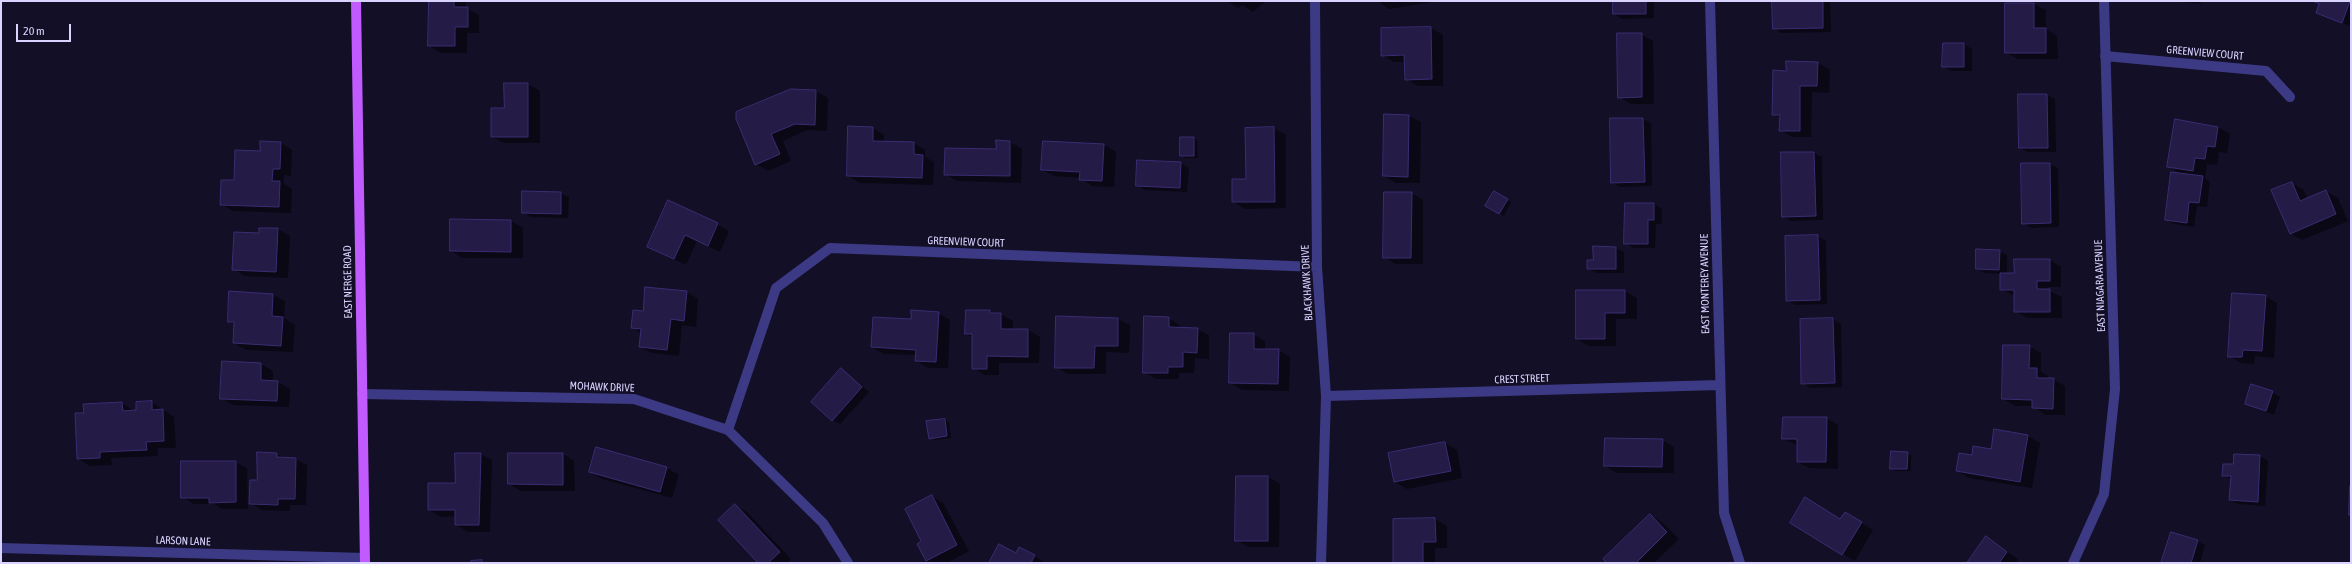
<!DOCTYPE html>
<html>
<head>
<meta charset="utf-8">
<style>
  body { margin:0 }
  #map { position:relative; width:2352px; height:564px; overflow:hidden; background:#130f26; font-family:"Asap Condensed",sans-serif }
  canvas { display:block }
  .frame { position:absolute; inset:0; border:2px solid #d9d4ff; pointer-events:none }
  .scale { position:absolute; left:16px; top:24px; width:55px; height:18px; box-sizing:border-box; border:2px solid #d9d4ff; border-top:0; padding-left:5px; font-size:12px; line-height:14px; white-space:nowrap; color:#d9d4ff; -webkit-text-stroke:3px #130f26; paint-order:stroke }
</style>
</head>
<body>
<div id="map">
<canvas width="2352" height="564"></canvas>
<div class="frame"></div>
<div class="scale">20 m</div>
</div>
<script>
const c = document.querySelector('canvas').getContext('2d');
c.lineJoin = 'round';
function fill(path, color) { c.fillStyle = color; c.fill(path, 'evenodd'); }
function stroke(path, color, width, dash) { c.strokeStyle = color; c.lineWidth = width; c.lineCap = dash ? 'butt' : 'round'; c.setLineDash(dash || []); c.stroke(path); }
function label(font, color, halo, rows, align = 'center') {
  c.font = font + ' "Asap Condensed",sans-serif'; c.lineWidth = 4; c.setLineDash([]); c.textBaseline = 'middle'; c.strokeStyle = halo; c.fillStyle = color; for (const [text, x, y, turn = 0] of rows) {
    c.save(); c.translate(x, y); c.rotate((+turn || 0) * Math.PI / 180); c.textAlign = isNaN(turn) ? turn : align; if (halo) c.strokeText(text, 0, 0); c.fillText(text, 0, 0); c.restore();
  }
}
fill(new Path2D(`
  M430,1H466V8L479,15V33H467V53H441L429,46Z
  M1227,1H1266L1253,12L1242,5L1238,8Z
  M1377,1H1433V2L1389,9Z
  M1614,1H1654V18L1622,19L1614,14Z
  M1799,1H1830L1831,32L1782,33L1774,29Z
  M2171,1H2201V4Z
  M2310,1H2351L2350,26L2317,12L2320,5Z
  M2034,4L2046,10V29L2057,36L2058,59H2018L2006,53Z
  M1431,28L1443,35V86H1418L1406,79L1405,62H1394L1382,55Z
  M1641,34L1653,41L1654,104H1631L1619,97Z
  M1944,44H1964L1972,49V71H1951L1943,66Z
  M1818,63L1830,70L1829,93L1812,92L1811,137H1792L1780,130L1781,118L1773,114L1787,72Z
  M505,84H528L540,91V143H504L492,137L505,109Z
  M792,90L816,91L828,98L827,131L807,130L783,141L791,161L768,171L756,164Z
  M2047,95L2055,99L2056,152H2028L2020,148Z
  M1409,116L1421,122L1420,183H1396L1384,176Z
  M1643,119L1651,123L1652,186L1620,187L1612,183Z
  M2176,120L2218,127L2230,134L2227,153L2219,152L2217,165L2207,164L2205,178L2210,182L2207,207L2197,206L2194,227L2174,224L2166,220L2182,175L2168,166Z
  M873,128L884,135V142L914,143L925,150V157L934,162L933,185L860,183L848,176Z
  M1274,128L1286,135V208L1245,209L1233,202L1247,180Z
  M1194,138L1197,140L1198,158H1185L1181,156Z
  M1010,142L1022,149L1021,183L957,181L945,174L997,150Z
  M1044,142L1104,145L1116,152L1114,187L1092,186L1080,178L1054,176L1042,170Z
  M281,143L292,150L291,176L284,175V184L292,189L291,213L233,211L221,204L261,152Z
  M1814,153L1822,157L1823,220L1791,221L1783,216Z
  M1181,163L1189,168L1187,192L1145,190L1137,185Z
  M2050,164L2058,168L2059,227L2031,228L2023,223Z
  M2292,183L2304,190L2307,199L2326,191L2338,198L2348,221L2302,240L2290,233Z
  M561,193L569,197L568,218L531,217L523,212Z
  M1411,193L1423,200V264H1396L1384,257Z
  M1495,193L1511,202L1504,216L1487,206Z
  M1626,204H1654L1662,209V224H1656L1655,248H1633L1625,243Z
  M451,220L511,221L523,228V258H462L451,251Z
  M717,224L729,231L720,252L697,241L686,265L648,247Z
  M260,229H278L290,236L288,278L245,276L233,269L260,234Z
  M1818,236L1826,241L1827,304L1795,305L1787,300L1786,237Z
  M1616,248L1624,252V273H1596L1588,268L1594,261Z
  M1999,251L2007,255V274H2015L2050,260L2061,267V287H2048V290L2062,297V318H2027L2015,311V296L2001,289V274L1985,273L1977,269Z
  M1625,291L1637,298V319H1616V346H1589L1577,339Z
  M687,292L698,299L696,327L682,325L679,356L652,353L640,347L641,333L632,327L644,312Z
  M273,295L285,301L284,318L295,325L293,352L246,350L234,343L235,325L229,322Z
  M2265,296L2277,303L2274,358L2255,356L2254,364L2241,363L2229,356Z
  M989,311L1001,314L1013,321V330H1028L1040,337L1039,363H999V375H985L973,368V338L966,334Z
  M938,313L950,320L948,368H928L916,361L917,355L884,354L872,347L912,320Z
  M1168,318L1180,325V328L1197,329L1209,335V359L1195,358L1194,373H1179V379H1156L1144,372Z
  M1118,319L1130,325L1129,353L1106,352V374H1068L1056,367Z
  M1833,319L1841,324L1842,387L1810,388L1802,383Z
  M1253,334L1265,341V350H1278L1290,357L1289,391L1242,390L1230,383Z
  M2029,346L2041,353V372L2048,376V379H2053L2065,386V415H2045L2033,406H2015L2003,399Z
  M223,362L261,364L273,371V382H278L290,389L289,407L233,405L221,398Z
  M841,369L869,392L840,424L832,420Z
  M2272,392L2280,397L2274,415L2246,404Z
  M152,402L174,417L176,448H158V456L111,458L112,465L90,466L78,459L85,414L122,403L134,411Z
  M1826,418L1838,425V469L1809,468L1798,462V445L1783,439Z
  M945,420L949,422L951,438L934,440L930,438Z
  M2028,436L2040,443L2032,488L1969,478L1957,471L1972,456Z
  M1662,440L1674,447V473H1617L1605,466Z
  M1445,443L1457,450L1462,478L1407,489L1395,482L1389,454Z
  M597,448L667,468L679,475L672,498L602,479L590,472Z
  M1907,453L1911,455V471H1895L1891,469Z
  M277,454L285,458L296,459L307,465L306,505H290V511L262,510L250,503L258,481Z
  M481,454L492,460L490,532H468L456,525V516L441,517L429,510L456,484Z
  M563,454L574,461L575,491H521L509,484Z
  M2260,456L2268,461L2265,506L2238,504L2230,500L2232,480L2223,475Z
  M235,462L247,468L248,509H222L214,504H194L182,497Z
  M1268,477L1280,484L1279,547H1248L1236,540Z
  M932,496L943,503L969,551L947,563H931L927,561L918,544L923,541Z
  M735,505L747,512L791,559L787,563H759Z
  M1845,513L1873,530L1855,561L1791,523L1841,520Z
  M1650,515L1662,522L1679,539L1654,563H1608Z
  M1435,519L1447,526V548H1435V563H1394V520Z
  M1987,538L2018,559L2016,563H1968Z
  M2197,541L2205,545L2200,563H2162Z
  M1017,554L1034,556L1046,563H991Z`), '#0007');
const building = new Path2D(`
  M429,1H454V7H468V27H455V46H428Z
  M1613,1H1646V14H1613Z
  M1772,1H1823V28L1773,29Z
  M2312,1H2350L2342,23L2316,13L2319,4Z
  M2005,3H2034V28H2046V53H2005Z
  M1431,27L1432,79L1405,80L1404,55L1381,56V28Z
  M1617,33H1642V97L1618,98Z
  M1943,43H1964V67H1942Z
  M1786,61L1818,62L1817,86H1800V131H1779L1780,115H1772L1773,70L1786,71Z
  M504,83H528V137H491V108H504Z
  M791,89L816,90L815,125L795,124L771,134L780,154L755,165L736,119V112Z
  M2018,94H2047L2048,148H2019Z
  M1384,114L1409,115L1408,177L1383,176Z
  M1610,118H1643L1645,182L1611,183Z
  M2175,119L2218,127L2215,147L2207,146L2205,159L2195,158L2193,171L2167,167Z
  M848,126L873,127V141L914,142V154L923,155L922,178L847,176Z
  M1274,127L1275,202H1232V179H1246L1245,128Z
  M1180,137H1194V156H1180Z
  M996,140L1010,141V176L944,175L945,148L996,149Z
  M260,141L281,142L280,169H273L272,181H280L279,207L220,205L221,180H234L235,150L260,151Z
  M1043,141L1104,144L1102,181L1079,180L1080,172L1041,170Z
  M1781,152H1814L1816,216L1782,217Z
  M1137,160L1181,162L1180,188L1136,186Z
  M2021,163H2050L2051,223L2022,224Z
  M2171,172L2203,176L2199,203L2189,202L2187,223L2165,220Z
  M2292,182L2300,201L2326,190L2336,214L2290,234L2271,190Z
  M522,191L561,192V214L522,213Z
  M1494,191L1508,199L1499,214L1485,206Z
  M1384,192H1412L1411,258H1383Z
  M668,200L718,223L708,246L685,235L674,259L647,247Z
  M1625,203H1654V220H1648V244H1624Z
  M450,219L511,220V252L450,251Z
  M259,228H278L276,272L232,270L234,232L259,233Z
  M1818,235L1820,300L1786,301L1785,236Z
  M1593,246L1616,247V269H1587V260H1593Z
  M1976,249L2000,250L1999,270L1976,269Z
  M2014,259H2050V281H2037V289H2050V312H2014V290H2000V273H2014Z
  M645,287L687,291L684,321L671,319L667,350L639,347L641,329L631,328L633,310L643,311Z
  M1576,290H1625V313H1605V339H1576Z
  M229,291L273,294L272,316L283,317L281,346L233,343L234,322H228Z
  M2232,293L2266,295L2262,351L2243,350L2242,357H2228Z
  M911,310L939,312L936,362L915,361L916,350L871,347L873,317L911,319Z
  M966,310H990V313H1001V329H1028V357L987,356V369H972V334H965Z
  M1056,316L1118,318V346H1095L1094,368H1055Z
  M1144,316L1169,317V327L1198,328L1197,353L1183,352V367H1168V373H1143Z
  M1833,318L1835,383L1801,384L1800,319Z
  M1230,333H1254V349H1279L1278,384L1229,383Z
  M2003,345H2030L2029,368H2037V378H2054L2053,409L2032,408V400L2002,399Z
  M222,361L261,363V380L278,381L277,401L220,399Z
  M841,368L862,387L832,421L811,402Z
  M2251,384L2273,391L2266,411L2245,404Z
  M152,401V410L163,409L164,441L146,442L147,450L100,452V458L77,459L75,413H84L83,404L122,402L123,411L136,410V402Z
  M1783,417H1827L1826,462H1797V439H1782Z
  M945,419L947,436L929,439L926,421Z
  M1994,429L2028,435L2020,482L1956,471L1959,453L1972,455L1973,446L1991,449Z
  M1605,438L1663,439L1662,467L1604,466Z
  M1445,442L1451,471L1394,482L1388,453Z
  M596,447L667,467L660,492L589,472Z
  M1891,451L1908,452L1907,469H1890Z
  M257,452L277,453V457L296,458L295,499H278V505L249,504L250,480H257Z
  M455,453H481L479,525H455V510H428V483H455Z
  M508,453H563V485L508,484Z
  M2234,454L2260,455L2258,502L2229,500L2231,476H2222L2223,464H2233Z
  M181,461H236V502L209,503V498H181Z
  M1236,476H1268V541H1235Z
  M2350,486H2351V515H2349Z
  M932,495L957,545L926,561L917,544L921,541L905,509Z
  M1805,497L1840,519L1845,512L1862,522L1842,555L1790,523Z
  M735,504L780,552L768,563H758L718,520Z
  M1650,514L1667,532L1636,563H1607L1603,559Z
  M1435,518L1436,542H1423V563H1393V519Z
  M2171,532L2198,540L2191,563H2161Z
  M1986,536L2007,552L1999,563H1967Z
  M999,544L1016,553L1019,547L1035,555L1031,563H989Z
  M482,560V563H471V561Z`);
fill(building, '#241b47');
stroke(building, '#3b2d73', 1);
stroke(new Path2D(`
  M1315,1L1317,267L1326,396L1321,563
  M1710,1L1724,513L1740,563
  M2105,56L2266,71L2290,97
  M362,394L634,399L728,430L823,523L848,563
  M1326,396L1719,385
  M728,430L776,288L830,248L1317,267
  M1,548L365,558
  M2073,563L2104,494L2115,389L2104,1`), '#3d3a85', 10);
stroke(new Path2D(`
  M356,1L365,563`), '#c25bff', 10);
label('11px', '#d9d4ff', '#130f26', [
  ["GREENVIEW COURT",2205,53,5],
  ["GREENVIEW COURT",966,242,2],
  ["EAST NERGE ROAD",348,282,-91],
  ["BLACKHAWK DRIVE",1307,283,-93],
  ["EAST MONTEREY AVENUE",1705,284,-91],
  ["EAST NIAGARA AVENUE",2100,286,-92],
  ["CREST STREET",1522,379,-2],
  ["MOHAWK DRIVE",602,387,2],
  ["LARSON LANE",183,541,2]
]);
</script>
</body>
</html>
